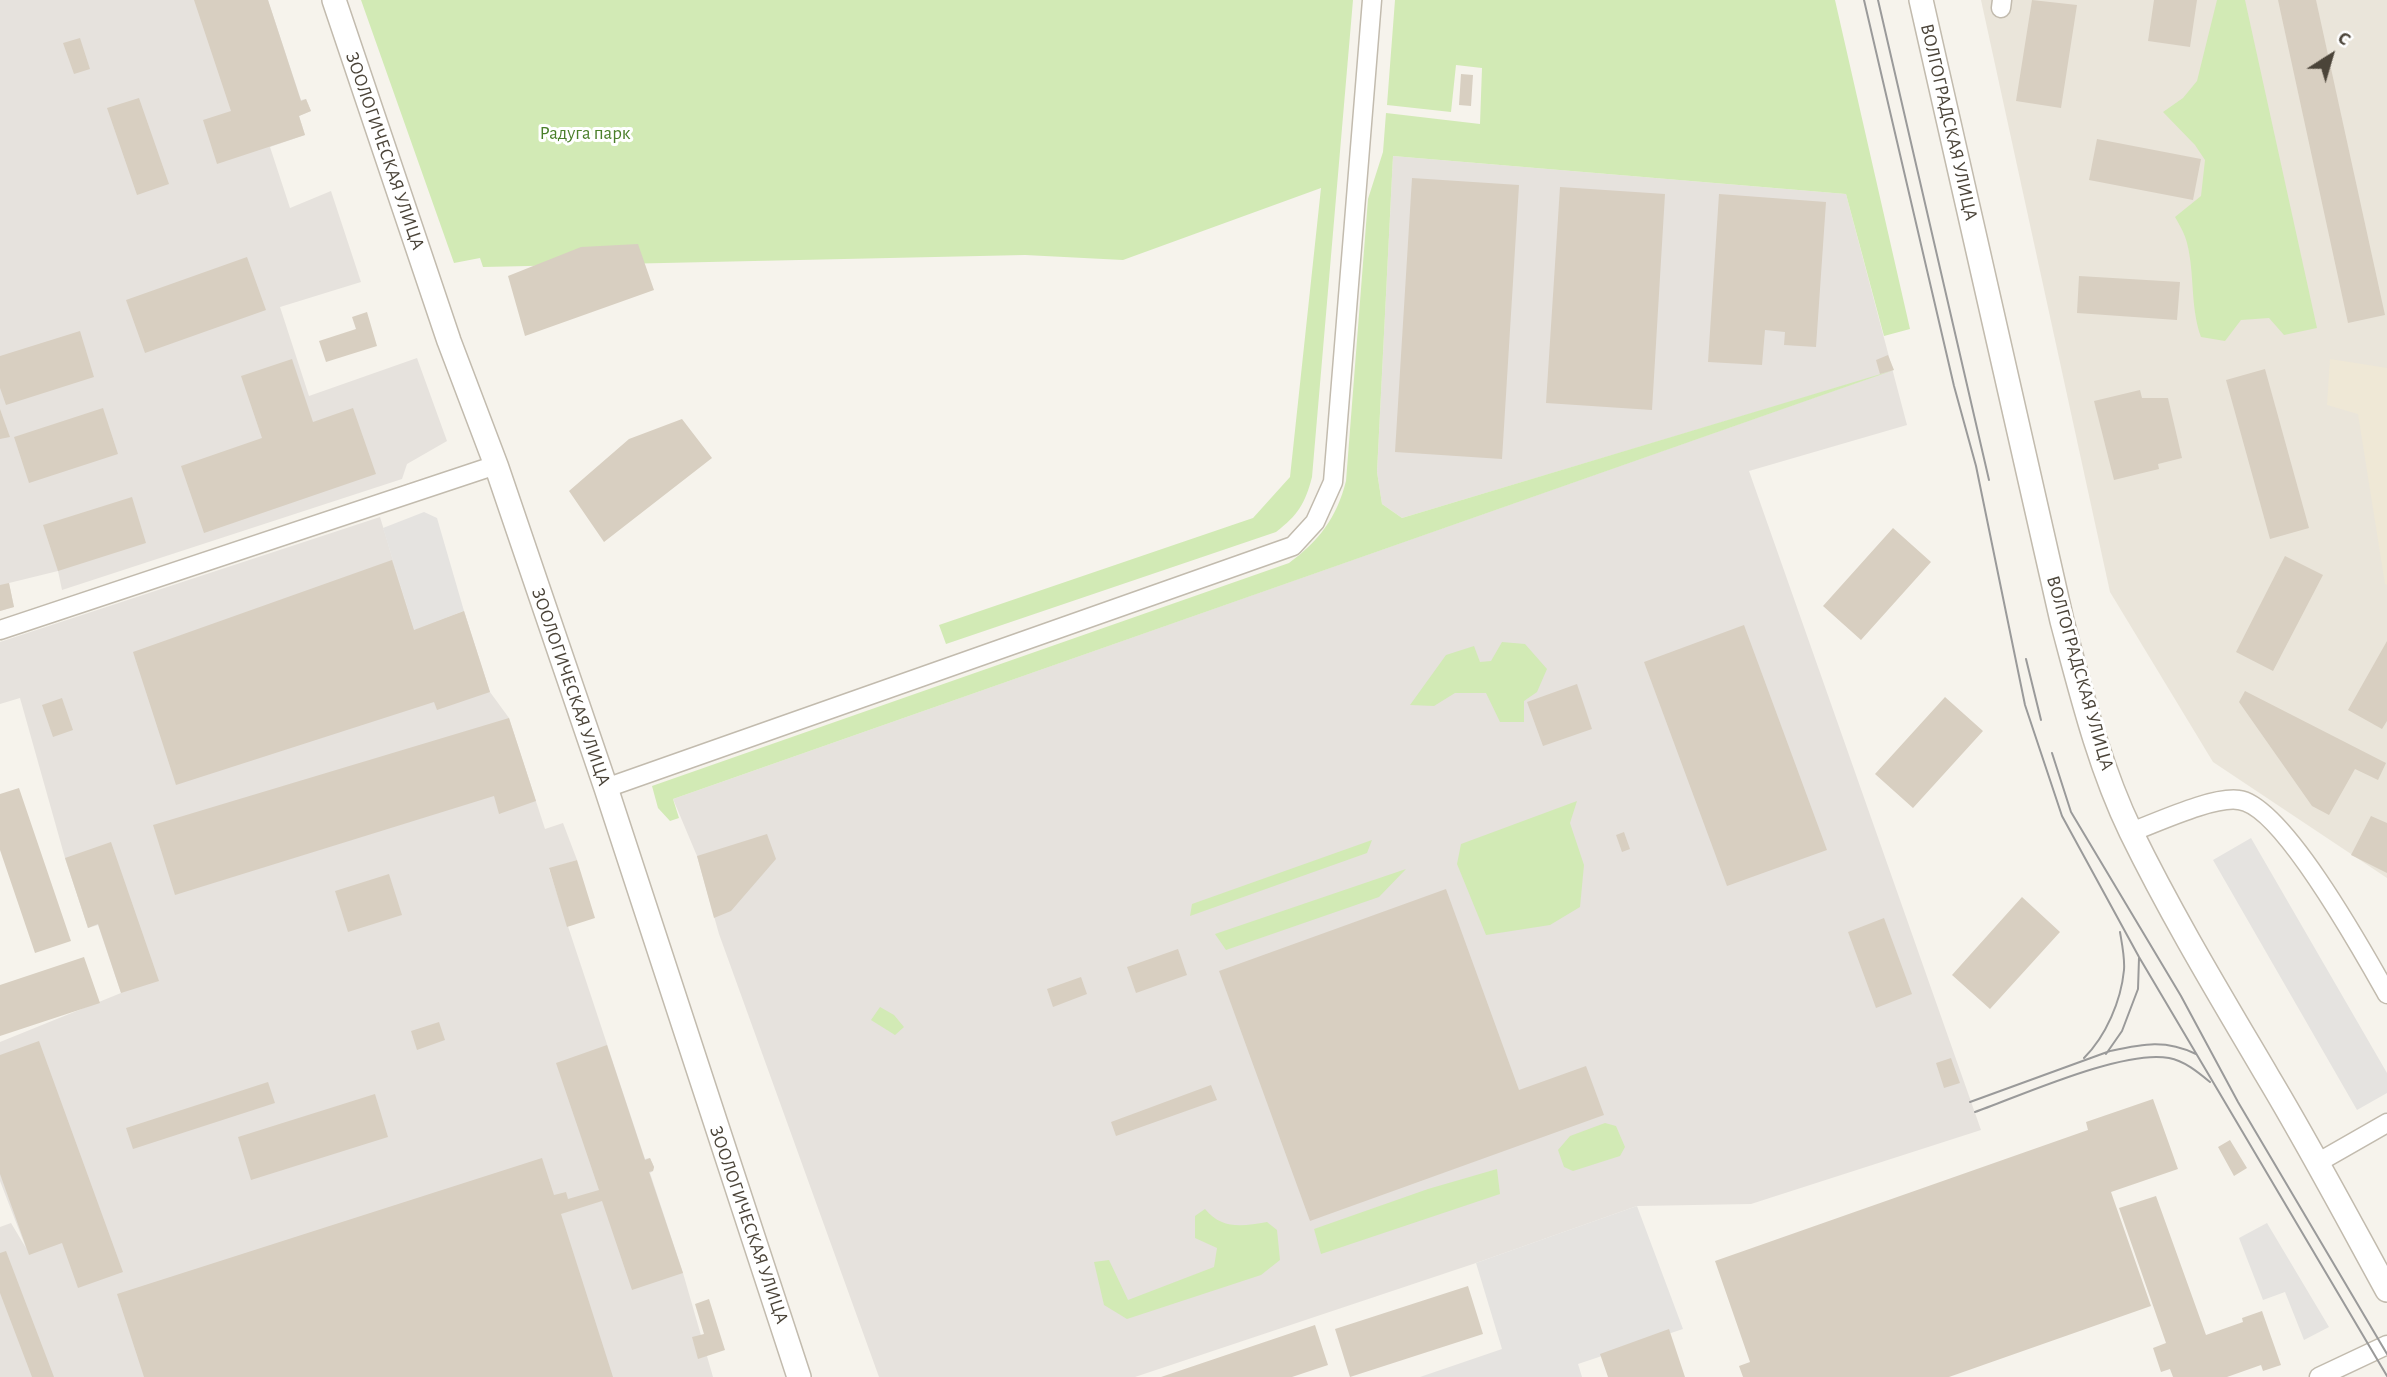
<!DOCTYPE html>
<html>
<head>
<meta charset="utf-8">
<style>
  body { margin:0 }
  #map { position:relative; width:2387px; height:1377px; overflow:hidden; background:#f6f3ec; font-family:"Alegreya Sans",sans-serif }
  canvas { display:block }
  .north { position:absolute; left:2296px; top:21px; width:70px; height:70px; -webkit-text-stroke:5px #fff; paint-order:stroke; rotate:37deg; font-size:19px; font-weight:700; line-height:28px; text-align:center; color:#4b4439 }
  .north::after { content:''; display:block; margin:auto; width:24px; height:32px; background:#4b4439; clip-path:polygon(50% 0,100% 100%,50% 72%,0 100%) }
</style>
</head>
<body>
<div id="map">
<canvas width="2387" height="1377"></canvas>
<div class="north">С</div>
</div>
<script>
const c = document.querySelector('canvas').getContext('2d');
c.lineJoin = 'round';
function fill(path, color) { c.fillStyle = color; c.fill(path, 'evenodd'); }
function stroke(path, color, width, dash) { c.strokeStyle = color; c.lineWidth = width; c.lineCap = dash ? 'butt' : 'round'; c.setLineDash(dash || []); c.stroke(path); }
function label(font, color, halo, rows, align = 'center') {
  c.font = font + ' "Alegreya Sans",sans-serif'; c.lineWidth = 6; c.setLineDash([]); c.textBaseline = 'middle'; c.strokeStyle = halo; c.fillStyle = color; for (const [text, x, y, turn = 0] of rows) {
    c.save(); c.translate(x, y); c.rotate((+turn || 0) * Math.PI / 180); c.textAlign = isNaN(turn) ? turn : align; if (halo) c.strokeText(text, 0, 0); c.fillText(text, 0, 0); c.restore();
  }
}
fill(new Path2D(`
  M1981,0H2387V878L2213,762L2110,592Z`), '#eae5da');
fill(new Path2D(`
  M0,0H268L301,100L306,99L311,111L299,116L305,135L270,147L290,208L331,191L361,282L280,307L309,396L417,358L447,441L407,464L402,479L62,590L58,571L9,583L14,607L0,611Z
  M1393,156L1846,194L1907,425L1749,471L1981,1130L1751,1204L1637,1206L1476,1263L1135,1377H879L719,934L697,856L673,799L1873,377L1402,518L1382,504L1377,472Z
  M380,517L414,629L464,611L490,692L509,718L545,829L563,823L577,860L549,869L645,1159L650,1158L654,1167L653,1171L650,1173L683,1273L713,1377H0V1227L11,1223L26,1248L0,1181V1042L121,993L98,925L88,928L65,858L20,698L0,704V642Z`), '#e6e2dd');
fill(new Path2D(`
  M2330,359L2387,368V585L2385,584L2358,414L2327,405Z`), '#efe8d6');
fill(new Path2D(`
  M361,0H1353L1312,477C1305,504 1298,515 1276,532L946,644L939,625L1253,518L1290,477L1321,188L1123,260L1025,255L483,267L480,258L454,263Z
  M1395,0H1835L1910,329L1884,336L1846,194L1393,156L1377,472L1382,504L1402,518L1894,370L673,799L679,818L670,821L658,808L652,786L1289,563C1319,541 1337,517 1346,481L1368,199L1383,152L1386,113L1480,124L1482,68L1456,65L1451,112L1387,105Z
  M2217,0H2245L2317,328L2284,335L2269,318L2241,320L2225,341L2201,337C2190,306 2195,274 2187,243C2185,234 2180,226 2175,217L2201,196L2205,160L2195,145L2163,112L2183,98L2197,81Z
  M1502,642L1525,644L1547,669L1537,692L1524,701V722H1500L1486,693H1455L1434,706L1410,705L1446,655L1474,646L1480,662L1491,661Z
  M1577,801L1570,823L1584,865L1580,907L1550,925L1486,935L1457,864L1461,844Z
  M1372,840L1367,853L1190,916L1192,904Z
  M1406,869L1379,897L1226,950L1215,934Z
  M880,1007L894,1015L904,1027L895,1035L871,1020Z
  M1605,1123L1616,1126L1625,1147L1620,1156L1573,1171L1564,1167L1558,1150L1570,1136Z
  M1497,1169L1500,1194L1321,1254L1314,1229L1428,1189Z
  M1205,1209C1222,1230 1243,1226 1267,1222L1277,1230L1280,1260L1261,1275L1127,1319L1104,1305L1094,1262L1109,1260L1128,1300L1214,1267L1217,1248L1195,1238V1216Z`), '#d2eab5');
fill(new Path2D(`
  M424,512L437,518L464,611L414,630L383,528Z
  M2251,838L2387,1073V1093L2357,1110L2213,860Z
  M1637,1206L1683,1329L1578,1364L1582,1377H1420L1502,1349L1476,1263Z
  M2267,1223L2329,1327L2304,1340L2285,1292L2263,1300L2239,1238Z`), '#e5e3e0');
fill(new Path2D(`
  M194,0H268L301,101L306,99L311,111L299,116L305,135L217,164L203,120L231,111Z
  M2032,0L2077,5L2061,108L2016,101Z
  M2154,0H2197L2190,47L2148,41Z
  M2278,0H2316L2385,315L2348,323Z
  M80,38L90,69L74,74L63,43Z
  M1461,74L1473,75L1471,106L1459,105Z
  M139,98L169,184L137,195L107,108Z
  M2097,139L2201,159L2193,200L2089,180Z
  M1412,178L1519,185L1502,459L1395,452Z
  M1560,187L1665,194L1652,410L1546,403Z
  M1719,194L1826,202L1816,347L1784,345L1785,332L1765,330L1762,365L1708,362Z
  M638,244L654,290L525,336L508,276L581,247Z
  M247,257L266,310L145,353L126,300Z
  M2079,276L2180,282L2177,320L2077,313Z
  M367,312L377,346L326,362L319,341L356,329L352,317Z
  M80,331L94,377L6,405L0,388V356Z
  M1888,355L1894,370L1880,374L1876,360Z
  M292,359L313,422L353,408L376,474L204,533L181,466L262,438L241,376Z
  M2265,369L2309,528L2270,539L2226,380Z
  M2140,390L2142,398H2168L2182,458L2158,464L2159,469L2114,480L2094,401Z
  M103,408L118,454L29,483L14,437Z
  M0,409L10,437L0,439Z
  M682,419L712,458L604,542L569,491L629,439Z
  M132,497L146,543L58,571L43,525Z
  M1893,528L1931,562L1861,640L1823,606Z
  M2285,556L2323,575L2273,671L2236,652Z
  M392,560L414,630L464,611L490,692L437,710L434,702L176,785L133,652Z
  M9,583L14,607L0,611V585Z
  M1744,625L1827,850L1727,886L1644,662Z
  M2387,641V721L2382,729L2348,710Z
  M1577,684L1592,729L1543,746L1527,702Z
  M2245,691L2386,763L2378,780L2355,769L2329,815L2312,806L2239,702Z
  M1945,697L1983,731L1913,808L1875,774Z
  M62,698L73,730L53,737L42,705Z
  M509,718L536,801L499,814L494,796L175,895L153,825Z
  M19,788L71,941L35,953L0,850V794Z
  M2371,816L2387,823V873L2351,855Z
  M1624,832L1630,849L1622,852L1616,835Z
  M767,834L776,859L731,911L714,918L697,856Z
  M111,842L159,981L121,993L98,924L88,928L65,858Z
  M577,860L595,918L567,927L549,868Z
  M389,874L402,915L348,932L335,891Z
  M1446,889L1519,1090L1586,1066L1604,1115L1310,1221L1219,971Z
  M2022,897L2060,932L1990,1009L1952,975Z
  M1884,918L1912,994L1876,1008L1848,932Z
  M1178,949L1187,975L1136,993L1127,967Z
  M84,957L100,1003L0,1036V985Z
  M1081,977L1087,994L1053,1007L1047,989Z
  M439,1022L445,1040L417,1050L411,1031Z
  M39,1041L123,1272L78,1288L62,1243L29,1255L0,1174V1055Z
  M607,1045L645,1160L650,1158L654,1167L653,1171L649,1172L683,1273L632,1290L602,1201L561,1214L613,1377H144L117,1294L542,1158L554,1195L566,1192L568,1199L599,1190L556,1063Z
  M1951,1058L1960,1083L1944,1088L1936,1063Z
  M268,1082L275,1103L133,1149L126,1128Z
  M1211,1085L1217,1100L1116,1136L1111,1122Z
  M375,1094L388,1137L251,1180L238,1137Z
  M2153,1099L2178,1169L2111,1192L2151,1306L1949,1377H1743L1739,1366L1750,1362L1715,1261L2088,1130L2086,1122Z
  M2230,1140L2247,1168L2234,1176L2218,1147Z
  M2156,1196L2206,1335L2243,1322L2242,1318L2262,1311L2281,1365L2263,1371L2261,1365L2227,1377H2173L2170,1369L2161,1372L2153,1348L2166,1343L2119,1208Z
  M6,1251L54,1377H32L0,1293V1253Z
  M1468,1286L1483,1334L1350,1377L1335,1329Z
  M709,1299L725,1350L698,1359L692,1337L704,1334L695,1304Z
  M1315,1325L1328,1365L1292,1377H1161Z
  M1669,1329L1685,1377H1608L1600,1354Z`), '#d8cfc1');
const minor = new Path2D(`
  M2001,8L2002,0
  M0,630L496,465
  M606,788L1293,546L1315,522L1333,482L1372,0
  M2131,832C2156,823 2213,796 2239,800C2282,805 2365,955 2387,994
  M2317,1163L2387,1123
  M2319,1377L2387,1345`);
const tertiary = new Path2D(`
  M334,0L449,341L496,465L606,788L799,1377
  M1921,0L2062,621C2081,692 2099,766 2131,832C2172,916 2221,997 2268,1077C2310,1147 2348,1219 2387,1290`);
stroke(minor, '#c2bbae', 21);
stroke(tertiary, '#c2bbae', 26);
stroke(minor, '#fff', 18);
stroke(tertiary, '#fff', 23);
stroke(new Path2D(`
  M1864,0L1954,386L1976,466L2025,705L2062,816L2139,957L2387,1376
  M1878,0L1989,480
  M2026,659L2041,720
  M2052,753L2071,812L2181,996L2238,1102L2387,1354
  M2106,1054L2122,1031L2138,989L2139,958
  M2084,1058C2106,1036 2121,1001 2124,970C2125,958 2122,944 2120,932
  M1970,1102L2110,1051C2143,1044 2165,1039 2196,1054
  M1975,1112C2020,1096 2124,1049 2169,1058C2185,1061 2199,1073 2210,1082`), '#9a9a9a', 2);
label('19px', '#4b4439', '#fff', [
  ["ВОЛГОГРАДСКАЯ УЛИЦА",1949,122,77],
  ["ЗООЛОГИЧЕСКАЯ УЛИЦА",385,151,71],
  ["ВОЛГОГРАДСКАЯ УЛИЦА",2080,673,74],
  ["ЗООЛОГИЧЕСКАЯ УЛИЦА",571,687,71],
  ["ЗООЛОГИЧЕСКАЯ УЛИЦА",749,1225,71]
]);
label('19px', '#4a7f2a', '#fff', [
  ["Радуга парк",585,133]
]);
</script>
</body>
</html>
